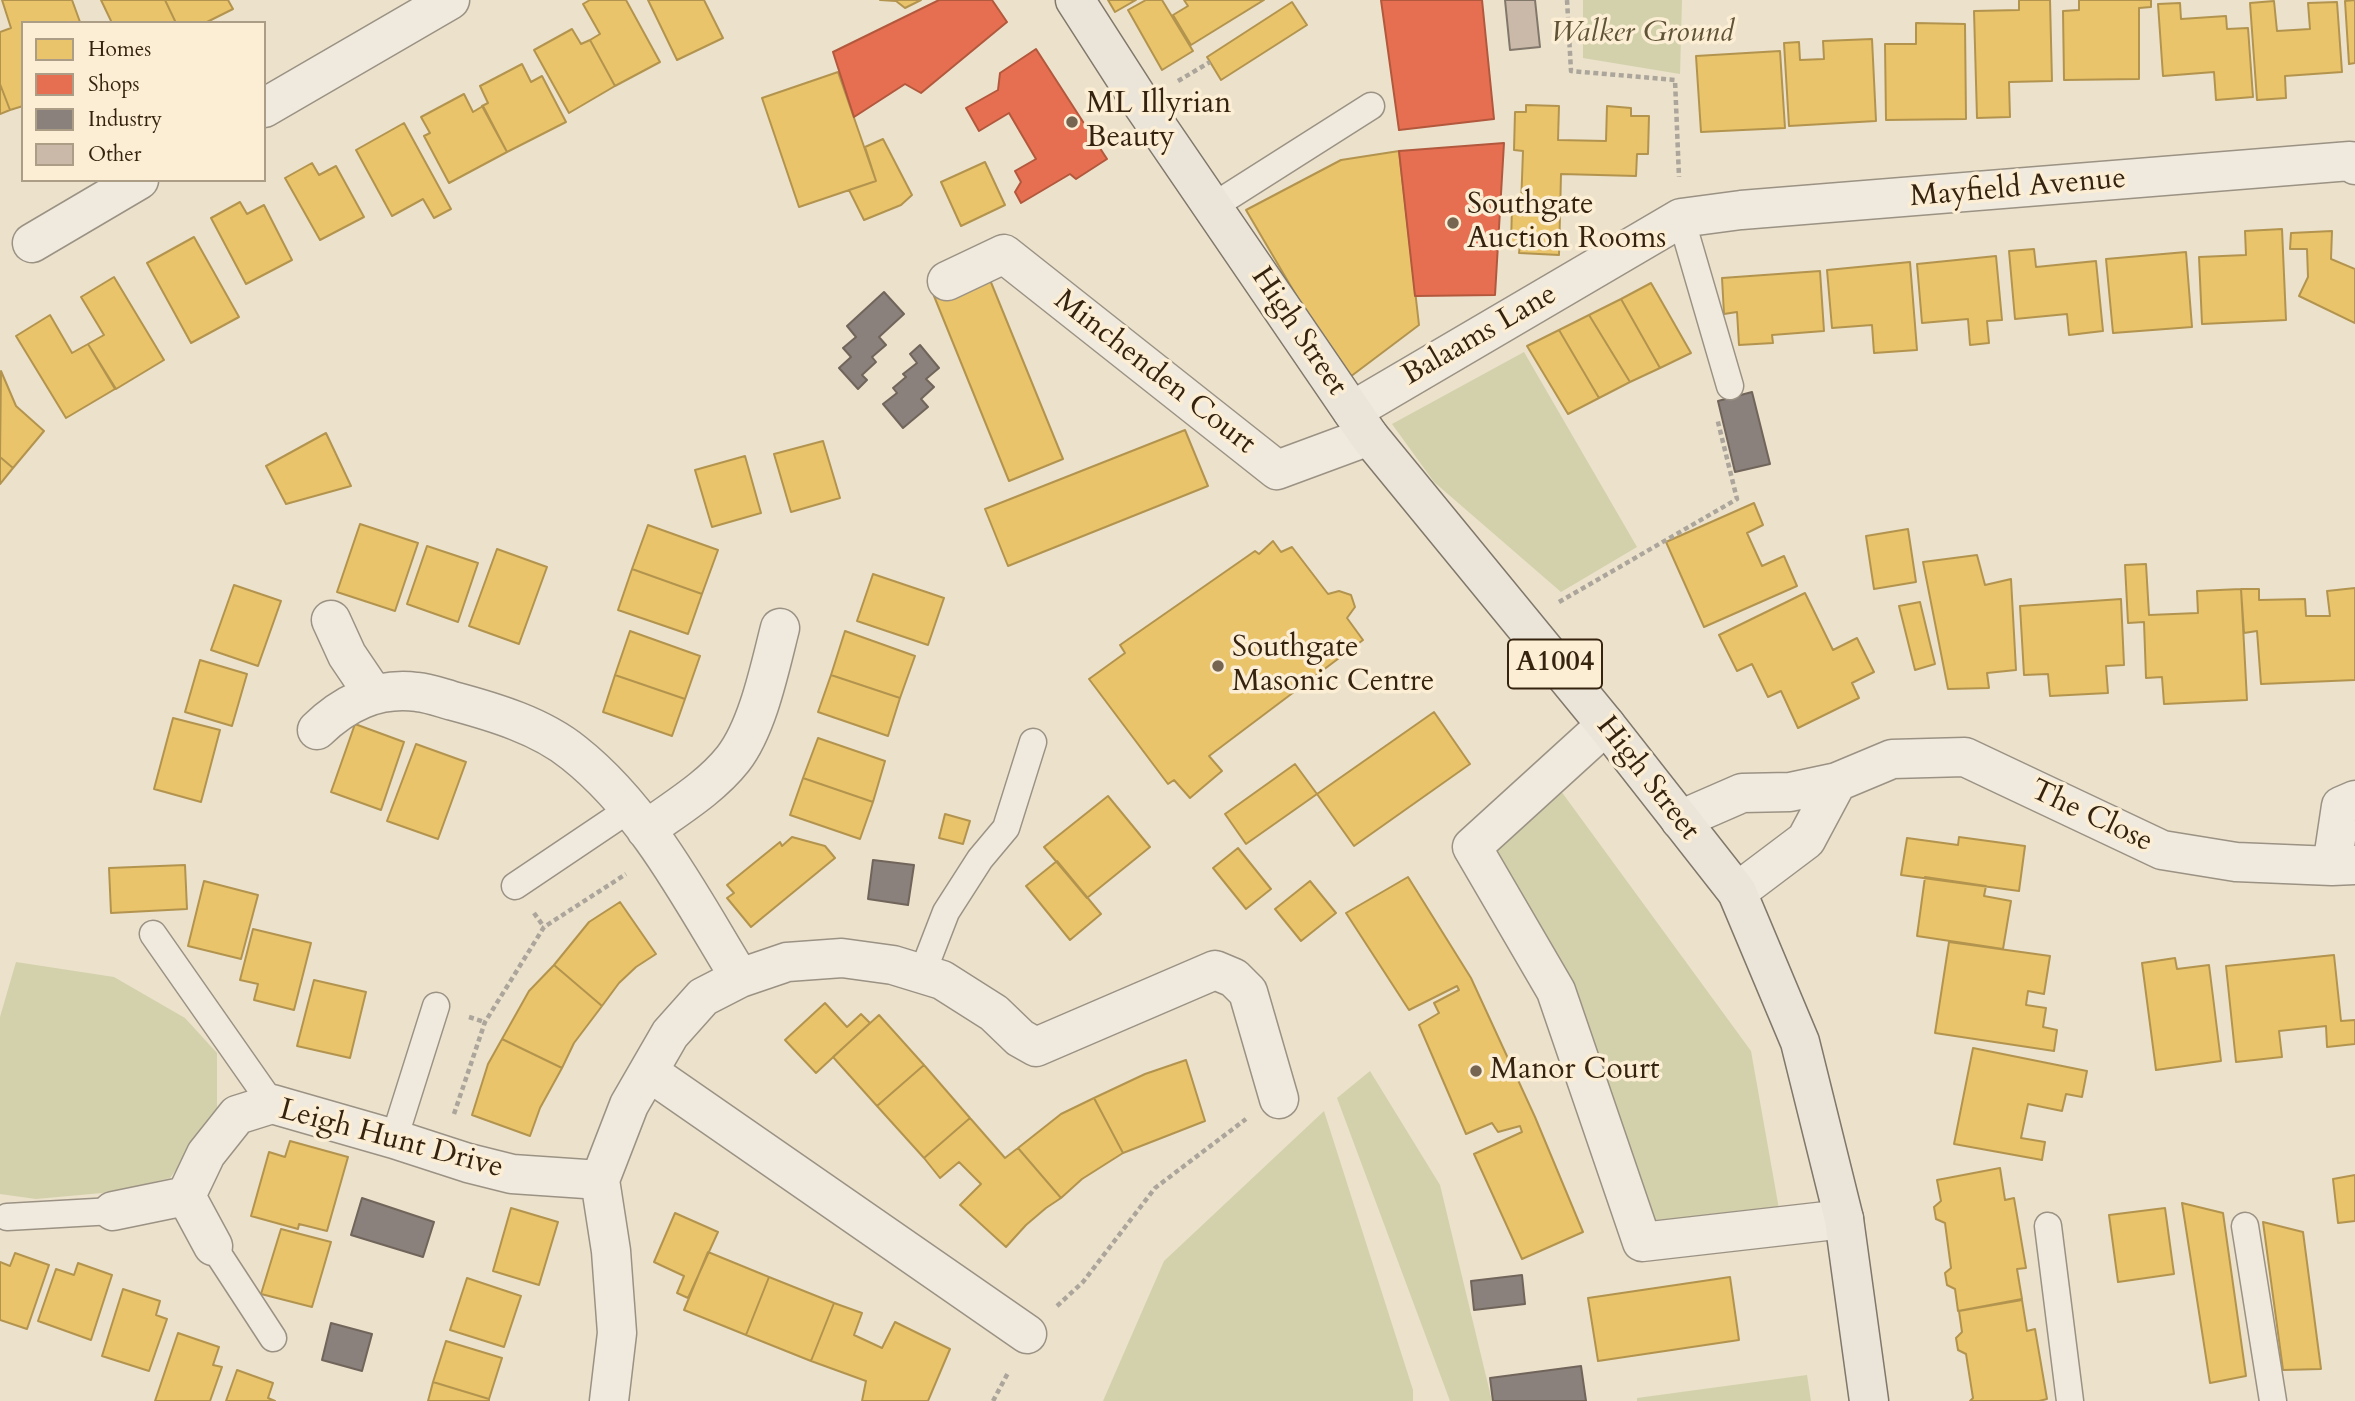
<!DOCTYPE html>
<html>
<head>
<meta charset="utf-8">
<style>
  body { margin:0 }
  #map { position:relative; width:2355px; height:1401px; overflow:hidden; background:#ece1cb; font-family:Cardo,serif }
  canvas { display:block }
  .legend { position:absolute; left:21px; top:21px; width:245px; height:161px; box-sizing:border-box; background:#fbeed5; border:2px solid #ac9d86; margin:0; padding:9px 12px; list-style:none; font-size:21px; color:#36230f }
  .legend li { display:flex; align-items:center; gap:14px; height:35px }
  .legend b { width:35px; border:2px solid #ac9d86 }
</style>
</head>
<body>
<div id="map">
<canvas width="2355" height="1401"></canvas>
<ul class="legend">
<li><b style="height:19px;background:#e9c46a"></b>Homes</li>
<li><b style="height:19px;background:#e76f51"></b>Shops</li>
<li><b style="height:19px;background:#8a817c"></b>Industry</li>
<li><b style="height:19px;background:#cab9a8"></b>Other</li>
</ul>
</div>
<script>
const c = document.querySelector('canvas').getContext('2d');
c.lineJoin = 'round';
function fill(path, color) { c.fillStyle = color; c.fill(path, 'evenodd'); }
function stroke(path, color, width, dash) { c.strokeStyle = color; c.lineWidth = width; c.lineCap = dash ? 'butt' : 'round'; c.setLineDash(dash || []); c.stroke(path); }
function label(font, color, halo, rows, align = 'center') {
  c.font = font + ' Cardo,serif'; c.lineWidth = 7; c.setLineDash([]); c.textBaseline = 'middle'; c.strokeStyle = halo; c.fillStyle = color; for (const [text, x, y, turn = 0] of rows) {
    c.save(); c.translate(x, y); c.rotate((+turn || 0) * Math.PI / 180); c.textAlign = isNaN(turn) ? turn : align; if (halo) c.strokeText(text, 0, 0); c.fillText(text, 0, 0); c.restore();
  }
}
fill(new Path2D(`
  M1583,0H1682L1680,74L1583,58Z
  M1524,352L1637,547L1561,592L1434,482L1392,424Z
  M1550,776L1751,1051L1782,1226L1642,1242L1556,991L1472,847Z
  M16,962L114,977L185,1018L217,1053V1110L194,1146L170,1178L113,1192L36,1199L0,1194V1017Z
  M1370,1071L1440,1185L1492,1401H1450L1337,1098Z
  M1324,1111L1413,1390V1401H1103L1164,1261Z
  M1807,1375L1811,1401H1637V1398Z`), '#d3d1ab');
const homes = new Path2D(`
  M2,0H72L80,22L23,23V106L10,110L0,84V32L11,28Z
  M101,0H165L176,23H112Z
  M165,0H228L233,9L205,23H176Z
  M590,0H626L660,62L615,86L590,40L600,34L583,4Z
  M648,0H704L723,38L677,60Z
  M880,0H921L905,8L896,1Z
  M1108,0H1136L1115,12Z
  M1146,0H1162L1193,51L1162,70L1128,10Z
  M1184,0H1264L1191,45L1173,15L1188,6Z
  M2019,0H2050L2052,81L2009,82L2010,117L1977,118L1974,11L2019,10Z
  M2079,0H2151V7L2139,8V79L2064,80L2063,11L2079,10Z
  M2355,0V63L2349,64L2345,1Z
  M2274,1L2277,31L2310,29L2308,3L2337,2L2342,72L2285,76L2286,98L2257,100L2250,3Z
  M1292,2L1307,25L1221,80L1207,57Z
  M2180,3L2181,19L2226,16L2227,29L2248,28L2253,97L2216,100L2214,72L2163,76L2158,4Z
  M1916,23L1965,24L1966,119L1886,120L1885,44H1916Z
  M572,29L581,44L590,40L615,86L569,113L534,50Z
  M1872,39L1876,121L1789,126L1784,43L1799,42L1800,60L1824,59L1823,41Z
  M1780,51L1785,128L1701,132L1696,56Z
  M522,64L531,82L542,76L566,122L507,152L482,106L488,103L480,86Z
  M838,72L876,181L799,207L762,98Z
  M0,84L10,110L0,114Z
  M464,94L473,112L483,106L507,152L449,183L424,136L430,133L421,117Z
  M1526,105L1559,106L1558,140L1606,141L1607,106L1631,108V116H1649L1648,154H1637L1636,176L1561,174L1559,255L1519,253L1520,245H1511L1512,205L1521,206L1523,151L1514,150L1515,112H1526Z
  M404,123L451,209L434,218L423,199L392,216L356,150Z
  M883,139L912,195L901,205L864,220L849,190L876,181L865,147Z
  M1399,151L1419,325L1346,380L1246,210L1341,160Z
  M985,162L1005,205L961,226L941,182Z
  M312,163L319,175L336,166L364,217L320,240L285,178Z
  M240,202L247,214L264,205L292,260L246,284L211,218Z
  M2282,229L2286,320L2202,324L2199,257L2246,255L2245,231Z
  M2332,231L2331,259L2355,269V323L2299,296L2308,277L2307,249H2290L2291,233Z
  M194,237L239,317L191,343L147,263Z
  M2034,249L2036,267L2096,261L2103,331L2069,335L2067,314L2015,319L2009,251Z
  M2186,252L2192,327L2113,333L2106,259Z
  M1996,256L2002,320L1987,321L1989,343L1970,345L1968,319L1922,323L1917,264Z
  M1910,262L1917,350L1874,353L1872,325L1832,328L1827,270Z
  M1820,271L1824,331L1772,335L1773,343L1739,345L1737,312L1724,314L1722,278Z
  M988,275L1063,459L1009,481L934,296Z
  M114,277L164,360L116,389L88,344L104,335L81,297Z
  M1651,283L1691,353L1660,368L1621,299Z
  M1621,299L1660,368L1630,382L1589,315Z
  M50,315L72,353L88,344L115,389L66,418L16,336Z
  M1589,315L1630,382L1599,398L1559,330Z
  M1559,330L1599,398L1568,414L1527,346Z
  M1,371L16,406L44,431L13,468L0,457Z
  M1185,430L1208,486L1008,566L985,509Z
  M326,433L351,486L286,504L266,466Z
  M823,441L840,498L791,512L774,454Z
  M745,456L761,513L712,527L695,470Z
  M0,457L13,468L0,484Z
  M1754,503L1763,525L1747,533L1762,566L1784,556L1797,586L1704,627L1666,542Z
  M360,524L418,543L395,611L337,592Z
  M648,525L718,550L702,594L632,569Z
  M1908,529L1916,582L1874,589L1866,536Z
  M1273,541L1281,552L1292,547L1328,594L1339,591L1351,595L1355,607L1347,618L1363,640L1209,756L1222,771L1190,798L1174,780L1168,784L1089,679L1125,653L1120,645L1255,551L1259,554Z
  M427,546L478,563L458,622L407,604Z
  M497,549L547,567L519,644L469,626Z
  M1977,555L1985,585L2011,579L2016,670L1987,673L1989,688L1948,689L1923,562Z
  M2146,564L2149,615L2198,613L2197,591L2241,589L2247,700L2164,704L2162,677L2146,678L2144,622L2128,623L2125,565Z
  M632,569L702,594L688,634L618,610Z
  M873,574L944,598L928,645L857,621Z
  M234,585L281,601L258,666L211,650Z
  M2355,588V680L2261,684L2257,631L2244,633L2241,589H2259V600L2305,599L2306,616H2330L2327,591Z
  M1805,593L1833,650L1857,638L1874,672L1852,683L1859,698L1798,728L1781,691L1768,697L1752,664L1737,671L1719,635Z
  M2121,599L2124,665L2106,666L2108,693L2050,696L2048,674L2024,675L2020,606Z
  M1920,602L1935,664L1915,670L1899,606Z
  M630,631L700,656L685,699L615,675Z
  M845,631L915,656L900,698L831,675Z
  M200,660L247,674L232,726L185,712Z
  M615,675L685,699L672,736L603,712Z
  M831,675L900,698L888,736L818,712Z
  M1434,712L1470,764L1354,846L1317,794Z
  M173,718L220,730L201,802L154,789Z
  M355,724L404,742L381,810L331,792Z
  M818,738L885,761L873,802L803,778Z
  M416,744L466,762L438,839L387,821Z
  M1295,764L1317,794L1246,844L1225,814Z
  M803,778L873,802L860,839L790,815Z
  M1108,796L1150,847L1087,898L1044,847Z
  M945,814L970,821L963,844L939,838Z
  M792,837L825,846L835,858L751,927L727,898L734,893L727,885L780,842L782,846Z
  M1959,837L2025,846L2019,891L1901,875L1907,838L1958,845Z
  M1238,848L1271,889L1246,909L1213,868Z
  M1057,861L1101,914L1070,940L1026,886Z
  M185,865L187,909L111,913L109,868Z
  M1408,877L1471,978L1535,1117L1583,1232L1522,1259L1474,1154L1522,1132L1520,1126L1498,1132L1492,1123L1466,1134L1419,1025L1439,1013L1434,1003L1459,990L1457,986L1409,1010L1346,913Z
  M1925,877L1986,886L1984,896L2011,901L2003,949L1917,936Z
  M204,881L258,895L241,959L188,946Z
  M1310,881L1336,913L1301,941L1275,909Z
  M620,902L656,954L636,967L619,983L602,1006L554,965L589,922Z
  M253,929L311,943L294,1010L254,1000L258,984L240,980Z
  M1949,942L2050,956L2044,994L2028,991L2026,1005L2046,1008L2043,1027L2057,1030L2054,1051L1935,1033Z
  M2334,955L2341,1021L2355,1020V1044L2327,1047L2326,1026L2279,1031L2282,1057L2236,1062L2226,966Z
  M2175,958L2177,969L2209,965L2221,1061L2156,1070L2142,963Z
  M554,965L602,1006L574,1043L562,1068L502,1039L529,991Z
  M314,980L366,992L350,1058L297,1046Z
  M825,1003L847,1027L861,1014L870,1023L816,1073L785,1040Z
  M879,1015L924,1065L877,1106L833,1057Z
  M502,1039L562,1068L540,1108L530,1136L472,1115L488,1064Z
  M1973,1048L2087,1071L2082,1097L2066,1094L2062,1111L2028,1104L2021,1138L2045,1142L2042,1160L1954,1144Z
  M1186,1060L1205,1121L1123,1153L1094,1098L1145,1074Z
  M924,1065L970,1118L924,1158L877,1106Z
  M1094,1098L1123,1153L1082,1179L1061,1198L1018,1148L1061,1114Z
  M970,1118L1005,1158L1018,1148L1061,1198L1046,1208L1026,1225L1006,1247L960,1205L981,1184L959,1162L940,1178L924,1158Z
  M290,1141L348,1157L327,1231L299,1224L298,1229L251,1216L269,1152L285,1157Z
  M2000,1168L2005,1200L2014,1198L2026,1268L2017,1269L2022,1299L1958,1311L1955,1289L1947,1285L1945,1273L1951,1268L1945,1223L1936,1219L1934,1207L1941,1201L1937,1180Z
  M2355,1175V1221L2338,1223L2333,1179Z
  M2182,1203L2223,1213L2246,1376L2210,1383Z
  M511,1208L558,1222L539,1285L493,1271Z
  M2165,1208L2174,1274L2118,1282L2109,1215Z
  M675,1213L718,1232L688,1298L677,1293L684,1276L654,1262Z
  M2263,1222L2303,1232L2321,1369L2283,1370Z
  M281,1229L331,1242L312,1307L261,1294Z
  M708,1252L769,1277L746,1335L684,1310Z
  M15,1253L49,1265L27,1329L0,1320V1262L10,1266Z
  M78,1263L112,1275L91,1340L38,1321L56,1269L74,1275Z
  M769,1277L834,1303L811,1361L746,1335Z
  M1730,1277L1739,1340L1598,1361L1588,1298Z
  M467,1278L521,1296L504,1347L450,1330Z
  M123,1289L160,1301L156,1315L167,1319L149,1371L102,1356Z
  M2022,1300L2027,1331L2035,1329L2047,1399L2039,1401H1970L1973,1398L1966,1354L1958,1350L1956,1338L1962,1332L1959,1311Z
  M834,1303L862,1313L854,1335L882,1348L895,1322L950,1349L928,1401H862L866,1381L811,1361Z
  M178,1333L219,1347L213,1365L222,1367L210,1401H155Z
  M446,1341L502,1358L489,1399L433,1382Z
  M237,1370L273,1383L268,1398L275,1401H226Z
  M433,1382L489,1399V1401H428Z`);
fill(homes, '#e9c46a');
stroke(homes, '#b3944f', 2);
const shops = new Path2D(`
  M939,0H992L1007,22L921,93L905,84L854,117L833,52Z
  M1381,0H1482L1494,119L1399,130Z
  M1036,49L1107,159L1076,179L1070,174L1021,203L1015,192L1021,182L1015,171L1036,159L1009,113L979,131L966,108L998,90L1000,73Z
  M1504,143L1495,295L1415,296L1399,151Z`);
fill(shops, '#e76f51');
stroke(shops, '#b2583d', 2);
const industry = new Path2D(`
  M884,292L904,314L879,337L886,345L872,357L876,362L862,375L867,380L858,389L839,368L851,357L843,348L856,337L847,326Z
  M920,345L939,368L926,379L934,387L921,399L928,407L903,428L883,404L897,393L893,388L906,377L903,374L917,363L910,354Z
  M1752,392L1770,464L1735,472L1718,401Z
  M873,860L914,865L908,905L868,899Z
  M362,1198L434,1222L423,1257L351,1235Z
  M1522,1275L1525,1304L1474,1310L1471,1281Z
  M331,1323L372,1334L362,1371L322,1360Z
  M1581,1366L1586,1401H1493L1490,1378Z`);
fill(industry, '#8a817c');
stroke(industry, '#71655b', 2);
const building = new Path2D(`
  M1505,0H1535L1540,47L1510,50Z`);
fill(building, '#cab9a8');
stroke(building, '#81786b', 2);
const lane = new Path2D(`
  M1212,207L1371,106
  M1681,218L1730,386
  M515,886L628,810
  M153,934L272,1104
  M922,974L946,912L980,859L1006,828L1033,742
  M394,1139L436,1006
  M7,1217L113,1211
  M2048,1226L2070,1401
  M2245,1226L2273,1401
  M213,1246L273,1338`);
const street = new Path2D(`
  M264,108L450,0
  M32,243L139,180
  M947,281L1004,254L1277,470L1369,436
  M1352,411L1681,218L1741,210L2350,161L2355,165
  M331,620L347,655L374,695
  M1606,725L1472,847L1556,991L1642,1242L1844,1219
  M317,730C345,703 377,687 417,692C429,693 442,698 453,701C494,712 541,726 574,753C647,811 692,900 740,978
  M1680,820L1742,793L1790,792L1837,782L1892,759L1965,757L2162,850L2236,862L2332,866L2355,865
  M646,830C676,808 710,788 733,759C758,727 770,667 780,628
  M2332,866L2341,806L2355,800
  M1737,892L1806,840L1837,782
  M649,1072L1027,1334
  M113,1211L186,1196
  M213,1246L186,1196L206,1154L237,1115L272,1104L394,1139L468,1163L512,1174L600,1180
  M609,1401L617,1333L611,1251L600,1180L629,1105L670,1034L703,997L740,978L787,962L842,958L893,965L942,980L994,1013L1020,1038L1036,1047L1215,970L1234,978L1248,992L1279,1099`);
const primary = new Path2D(`
  M1075,0L1138,98L1369,436L1606,725L1737,892L1800,1042L1844,1219L1869,1401`);
stroke(lane, '#9b9284', 29);
stroke(street, '#9b9284', 41);
stroke(primary, '#81786b', 41);
stroke(new Path2D(`
  M1567,0L1571,71L1675,80L1679,177
  M1178,81L1210,62
  M1559,602L1737,499L1717,418
  M534,913L544,927
  M469,1017L485,1022
  M454,1114L485,1022L544,927L626,874
  M1057,1306L1083,1282L1155,1188L1246,1119
  M993,1401L1009,1371`), '#aba59b', 4.5, [5, 3.5]);
stroke(lane, '#efe9de', 26);
stroke(street, '#efe9de', 38);
stroke(primary, '#ebe4d9', 38);
for (const [x, y, r, color] of [
  [1072,122,7,"#766651"],
  [1453,223,7,"#766651"],
  [1218,666,7,"#766651"],
  [1476,1071,7,"#766651"]
]) { const dot = new Path2D(); dot.arc(x, y, r, 0, 2 * Math.PI); c.fillStyle = color; c.fill(dot); stroke(dot, '#fbeed5', 2.5); }
for (const [x, y, w] of [
  [1555,664,94]
]) { const box = new Path2D(); box.roundRect(x - w / 2, y - 24.5, w, 49, 5); c.fillStyle = '#fbeed5'; c.fill(box); stroke(box, '#36230f', 2); }
label('bold 28px', '#36230f', null, [
  ["A1004",1555,664]
]);
label('italic 30px', '#5f5336', '#fbeed5', [
  ["Walker Ground",1642,34]
]);
label('30px', '#36230f', '#fbeed5', [
  ["ML Illyrian",1086,105],
  ["Beauty",1086,139],
  ["Southgate",1467,206],
  ["Auction Rooms",1467,240],
  ["Southgate",1232,649],
  ["Masonic Centre",1232,683],
  ["Manor Court",1490,1071]
], 'left');
label('30px', '#36230f', '#fbeed5', [
  ["Mayfield Avenue",2018,189,-5],
  ["High Street",1298,332,56],
  ["Balaams Lane",1480,336,-30],
  ["Minchenden Court",1154,373,38],
  ["High Street",1647,779,52],
  ["The Close",2091,817,25],
  ["Leigh Hunt Drive",391,1140,15]
]);
</script>
</body>
</html>
